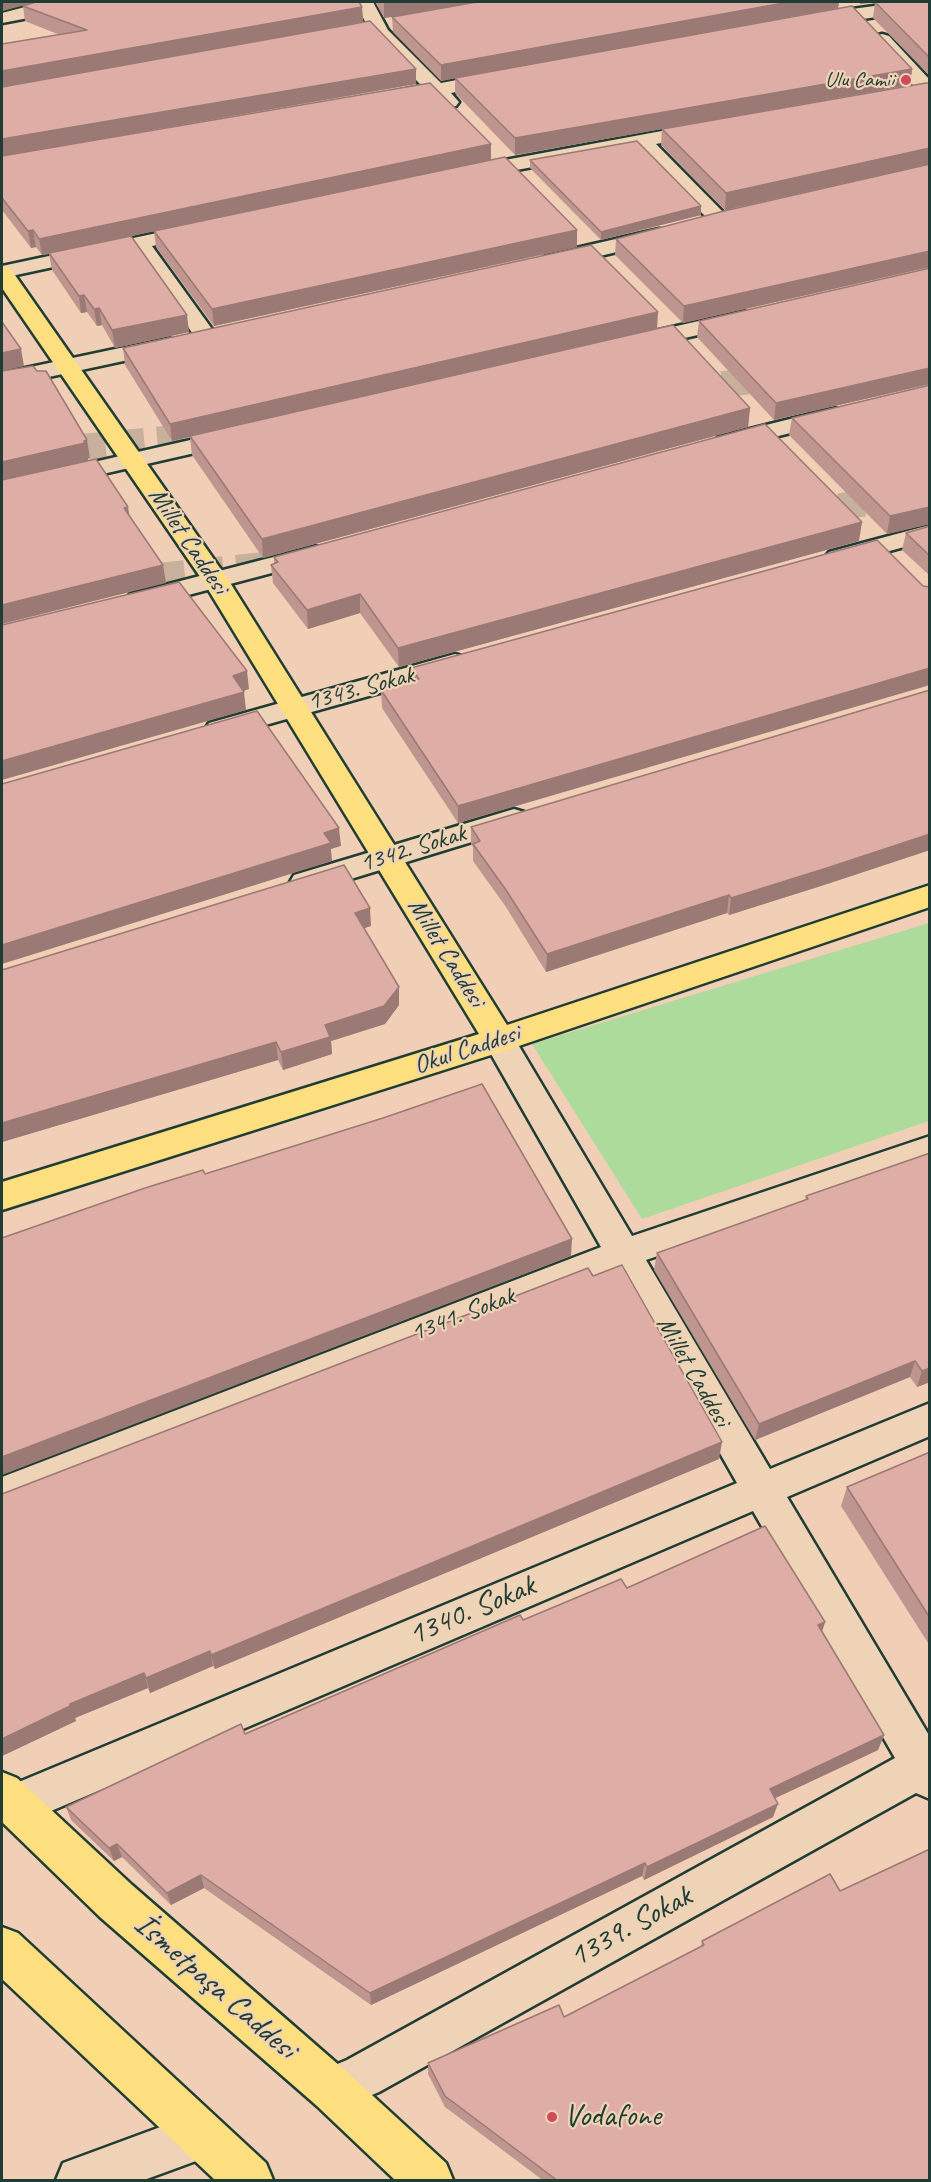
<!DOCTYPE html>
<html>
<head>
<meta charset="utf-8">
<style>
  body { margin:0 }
  #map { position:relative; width:931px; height:2182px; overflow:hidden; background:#f1ceb6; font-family:Caveat,sans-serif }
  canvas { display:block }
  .frame { position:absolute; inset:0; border:3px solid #1f3d34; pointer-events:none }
</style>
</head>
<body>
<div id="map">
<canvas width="931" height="2182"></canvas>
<div class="frame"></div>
</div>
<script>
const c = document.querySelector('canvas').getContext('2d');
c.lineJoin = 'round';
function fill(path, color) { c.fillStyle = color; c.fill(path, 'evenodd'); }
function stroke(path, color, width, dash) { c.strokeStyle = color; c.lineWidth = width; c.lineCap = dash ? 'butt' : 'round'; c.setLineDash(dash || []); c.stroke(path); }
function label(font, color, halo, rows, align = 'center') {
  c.font = font + ' Caveat,sans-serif'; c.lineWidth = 4.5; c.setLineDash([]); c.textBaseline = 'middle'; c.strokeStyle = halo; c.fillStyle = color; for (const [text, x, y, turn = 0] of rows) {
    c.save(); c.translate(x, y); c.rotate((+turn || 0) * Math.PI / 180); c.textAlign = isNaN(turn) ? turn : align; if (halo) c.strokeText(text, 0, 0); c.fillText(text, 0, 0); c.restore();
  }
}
fill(new Path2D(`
  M929,923V1121L642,1219L532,1044Z`), '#acdb9b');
stroke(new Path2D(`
  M683,388L784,378
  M2,455L214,434
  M800,510L930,497
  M120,580L274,564`), '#c7b19c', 26, [26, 13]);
const minor = new Path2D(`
  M44,2H69L66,6L39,16L2,23V13Z
  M355,2H373L388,30L441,83L499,72L506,74L509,78L506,82L451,93L459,102L456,106C444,109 440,104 432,96L394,103L387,101L384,97L387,93L422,86L373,37Z
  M903,2H930V9L816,26L809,24L807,20L809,16L816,14Z
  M882,34L889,36L930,80V98L923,96L875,44L873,40L875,36Z
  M705,123L712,125L715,129L712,133L656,144L726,215L730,219L726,223L719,225L712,223L637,148L467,179L460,177L457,173L460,169L467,167Z
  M199,224L207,225L210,230L207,235L152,246L217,336L214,341L206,343L198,341L133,250L2,278V266Z
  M659,229L667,230L670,235L667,240L554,267L546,265L543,260L546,255Z
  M742,311L750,313L753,318L750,323L637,349L629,347L626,342L629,337Z
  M167,338L175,340L178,345L175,350L2,387V373Z
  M834,408L842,410L846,415L842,420L727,449L718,447L715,442L718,437Z
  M234,430L243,432L246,437L243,442L2,497V483Z
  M930,525V540L838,565L829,562L825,557L829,552Z
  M316,546L325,549L329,554L325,559L139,608L130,606L126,600L130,594Z
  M455,654L465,657L469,663L465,669L219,738L209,735L205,729L209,723Z
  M514,809L524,812L529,819L524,826L305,893L294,889L290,882L294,875Z
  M499,1028L510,1031L632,1236L930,1136V1163L646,1260L770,1469L930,1403V1436L787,1497L930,1737V1799L916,1793L379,2092L332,2112L316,2105L309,2089L316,2073L347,2060L895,1758L753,1511L30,1820L15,1826L2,1821V1789L737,1483L616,1271L2,1511V1477L601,1247L483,1040L488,1031Z
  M201,2112L218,2119L225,2136L218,2153L144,2180H56L63,2163Z`);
const major = new Path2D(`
  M2,266L10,268L229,581L507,1025L930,885V907L510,1049L2,1210V1182L479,1034L203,581L2,288Z
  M2,1772L17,1778L132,1885L348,2073L446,2163L453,2180H395L316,2105L100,1917L2,1822Z
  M2,1927L18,1933L266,2163L273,2180H215L2,1979Z`);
stroke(minor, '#1f3d34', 5);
stroke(major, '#1f3d34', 5);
fill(minor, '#efd3b6');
fill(major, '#fedf80');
fill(new Path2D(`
  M2,2L362,7L363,22L416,69V84L32,151L491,144V160L577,247L214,326L156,247L154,231L131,236L189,332L115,348L102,325L97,326L87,312L81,313L52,270L49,254L42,255L36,247L31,248L2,210V44L60,35L25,21L23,6L30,3L2,11Z
  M375,2H839L838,8L565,58L912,69L910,85L515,155L455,93V78L441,81L393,32L392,17L384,18Z
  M875,2H930V76L873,18Z
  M662,129L930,164L725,210L661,145Z
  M530,160L701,215L601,240L530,168Z
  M930,164V267L683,323L615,255L616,239Z
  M930,268V384L774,420L697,337L699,321Z
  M657,329L750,408L748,427L263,558L192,455L190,437L172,441L125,365L123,348Z
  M930,385V524L887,534L789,435L792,418Z
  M930,526V576L902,550L906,533Z
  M859,541L399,667L360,613L308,629L273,583L271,565L274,564V557Z
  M923,586L458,823L382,708L381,690L411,681V668Z
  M930,690V850L824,885L729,915L727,913L546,972L506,907L473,861V847L471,844V827Z
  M371,926L364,928L399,1005L385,1024L331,1041L332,1054L283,1070L278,1060L2,1142V970Z
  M806,1196L930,1382L917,1387L910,1377L755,1440L654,1270L657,1253L805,1200Z
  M593,1276L719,1459L215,1669L213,1666L150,1693L148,1688L75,1718L76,1721L2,1756V1494Z
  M930,1452V1646L841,1506L847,1487Z
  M627,1588L825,1622L822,1632L884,1735L878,1750L775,1798L773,1817L644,1880L642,1876L371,2005L204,1888L171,1905L122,1857L114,1861L71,1820L66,1807L523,1620Z
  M702,1941L930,2181H544L445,2107L428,2074V2063L564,2017L701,1946Z`), '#be958f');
fill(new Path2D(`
  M2,2H37L2,11Z
  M393,2H479L384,18V3Z
  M789,2H839L838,8L441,81V65Z
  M860,2H881L860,4Z
  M362,7L363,22L2,88V71Z
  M416,69V84L2,156V157V139Z
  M912,69L910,85L515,155V138Z
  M491,144V160L42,255L39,239Z
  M930,148V164L725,210L726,193Z
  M701,206V215L601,240V232Z
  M33,230L36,247L31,248L28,231Z
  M577,230V247L214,326L212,309Z
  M930,251V267L683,323L684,306Z
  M84,295L87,312L81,313L79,296Z
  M99,308L102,325L97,326L94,309Z
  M658,312L657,329L172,441L170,424Z
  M187,315L189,332L115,348L112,330Z
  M21,349L24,366L2,371V353Z
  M930,368V384L774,420L776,403Z
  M750,408L748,427L263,558L262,539Z
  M87,440L90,458H88V461L2,481V462Z
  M128,507L131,525L124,508Z
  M930,507V524L887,534L890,516Z
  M862,522L859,541L399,667L398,648Z
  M163,565L166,583L2,624V605Z
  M360,594V613L308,629L307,610Z
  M930,668V685L458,823V806Z
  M247,671L249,689L235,694L233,676Z
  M244,692L246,710L2,780V761Z
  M339,828L341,846L331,849L332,861L2,964V945Z
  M930,834V850L824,885L729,915L731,898Z
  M729,895L727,913L546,972L547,954Z
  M370,908L371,926L356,931L355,913Z
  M399,987V1005L385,1024L331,1041L332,1054L283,1070L281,1052L325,1025Z
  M276,1042L278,1060L2,1142V1123Z
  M572,1239L571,1256L2,1475V1457Z
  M915,1361L910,1377L755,1440L759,1424Z
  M930,1368V1382L917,1387L922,1371Z
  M722,1442L719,1459L215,1669L211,1655Z
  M825,1622L820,1637L818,1625Z
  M210,1651L213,1666L150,1693L146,1678Z
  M144,1673L148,1688L75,1718L76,1721L2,1756V1739L70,1704Z
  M884,1735L878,1750L765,1803L770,1789Z
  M778,1804L773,1817L644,1880L647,1867Z
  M117,1844L122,1857L114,1861L109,1848Z
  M645,1863L642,1876L371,2005L370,1993Z
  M201,1875L204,1888L171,1905L167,1893Z`), '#9b7974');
const building = new Path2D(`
  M36,2H359L362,7L2,71V44L87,30L23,6Z
  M477,2H789L441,65L392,17Z
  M875,2H930V58Z
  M852,6L912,69L515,138L455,78Z
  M370,21L416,69L2,139V87Z
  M430,83L491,144L39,239L33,230L28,231L2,198V156Z
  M926,83H930V148L726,193L662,129Z
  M637,141L701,206L601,232L530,160Z
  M505,157L577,230L212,309L154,231Z
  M930,164V251L684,306L616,239L724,211Z
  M131,236L187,315L112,330L99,308L94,309L84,295L79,296L49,253Z
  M591,245L658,312L170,424L123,348Z
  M930,268V368L776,403L699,321Z
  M2,322L21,349L2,353Z
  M673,325L750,408L262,539L190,436Z
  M33,366L37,371H46L87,440L84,441L85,443L2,462V371Z
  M930,385V507L890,516L792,418Z
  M765,424L862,522L398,648L360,594L307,610L271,565L278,562L274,557Z
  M96,459L128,507L124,508L163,565L2,605V480Z
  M930,526V556L906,533Z
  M877,540L923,586L930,587V668L458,806L381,690L419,679L411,668Z
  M179,582L247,671L233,676L244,692L2,761V625Z
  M930,690V834L827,868L731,898L729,895L547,954L506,890L473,844L480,841L471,827Z
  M257,711L339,828L324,833L331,843L2,945V784Z
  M344,865L370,908L355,913L399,987L384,1006L325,1025L330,1037L281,1052L276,1042L2,1123V970Z
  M482,1084L572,1239L2,1457V1238L145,1188L203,1170L205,1174L383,1118Z
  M930,1153V1368L922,1371L915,1361L759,1424L657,1253L808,1199L806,1196Z
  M622,1265L722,1442L211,1655L210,1651L146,1678L144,1673L70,1704V1706L2,1739V1494L588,1268L593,1276Z
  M930,1452V1618L847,1487Z
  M765,1526L825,1622L818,1625L884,1735L770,1789L778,1804L647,1867L645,1863L370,1993L201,1875L167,1893L117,1844L109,1848L66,1807L241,1724L245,1734L520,1615L523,1620L621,1579L627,1588Z
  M930,1849V2181H558L445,2096L428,2063L559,2005L564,2017L704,1945L702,1941L830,1874L840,1891Z`);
fill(building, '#ddada6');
stroke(building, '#9b7974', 1.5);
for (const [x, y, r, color] of [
  [906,80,6,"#d1495b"],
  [552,2117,6,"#d1495b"]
]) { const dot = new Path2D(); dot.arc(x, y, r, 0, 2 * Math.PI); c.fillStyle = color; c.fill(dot); stroke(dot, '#efd3b6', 2); }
label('22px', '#1f3d34', '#efd3b6', [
  ["Ulu Camii",894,80]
], 'right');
label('26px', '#1f3d34', '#efd3b6', [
  ["Millet Caddesi",188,541,56],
  ["1343. Sokak",361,689,-15],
  ["1342. Sokak",413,849,-17],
  ["Millet Caddesi",446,953,58],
  ["Okul Caddesi",467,1050,-18],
  ["1341. Sokak",463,1315,-21],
  ["Millet Caddesi",693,1372,60]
]);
label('32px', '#1f3d34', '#efd3b6', [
  ["1340. Sokak",472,1611,-23],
  ["1339. Sokak",631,1927,-29],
  ["İsmetpaşa Caddesi",215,1987,41]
]);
label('32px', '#1f3d34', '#efd3b6', [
  ["Vodafone",564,2117]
], 'left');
</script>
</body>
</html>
